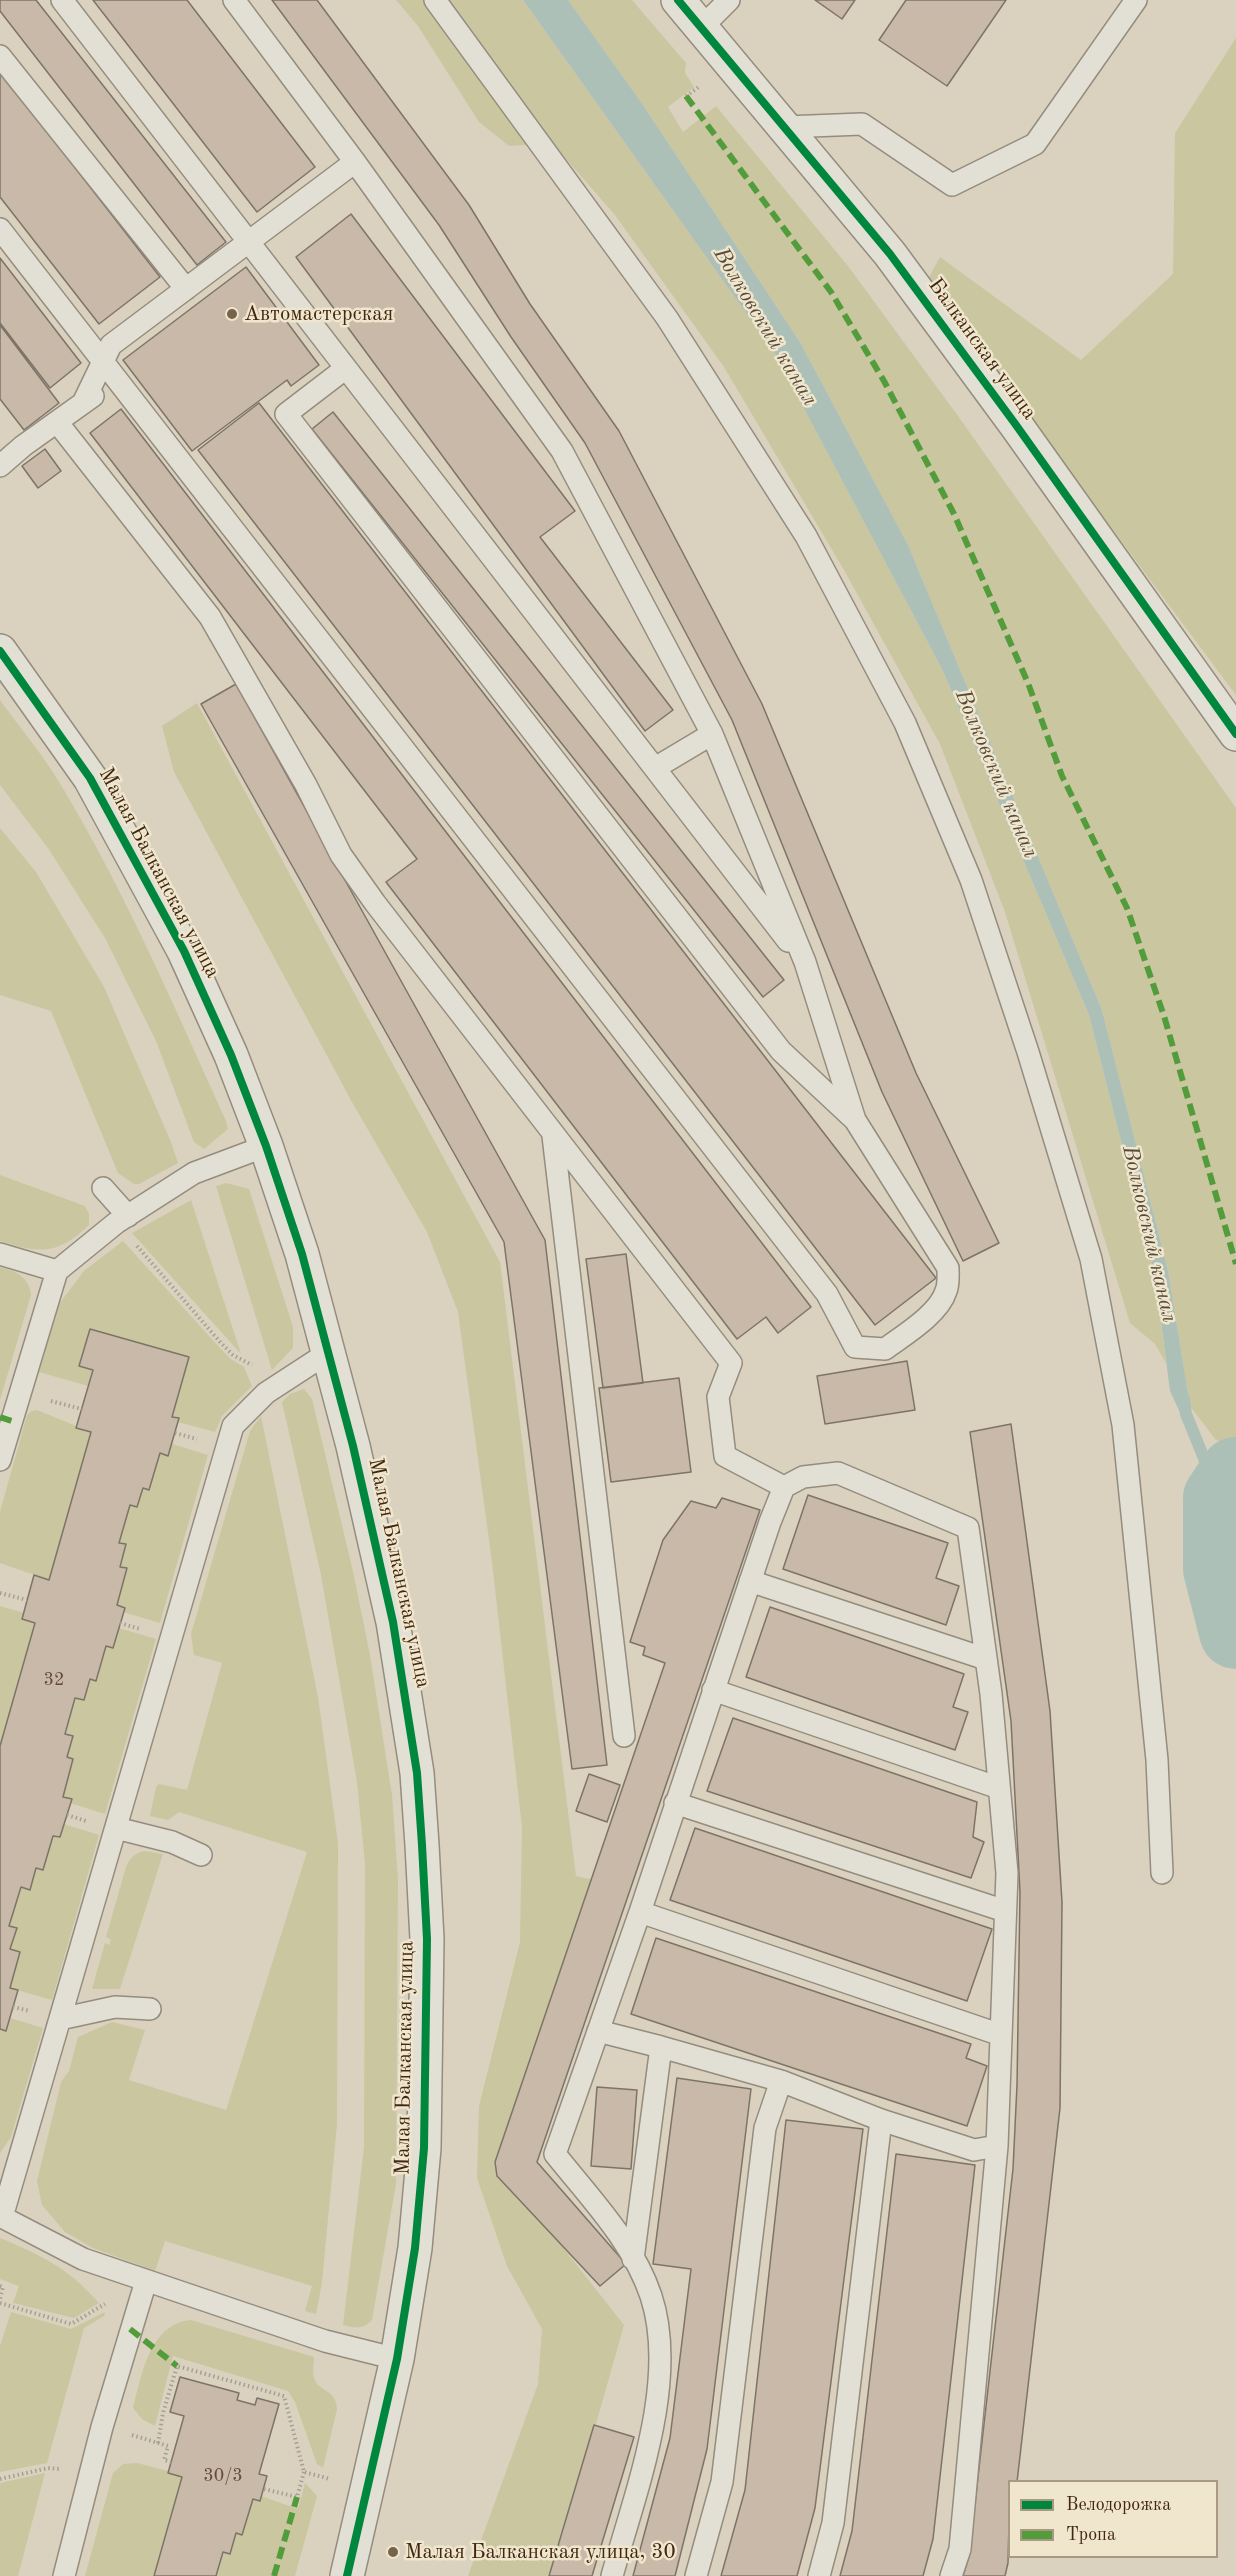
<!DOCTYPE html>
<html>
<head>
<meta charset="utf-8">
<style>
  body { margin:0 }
  #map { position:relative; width:1236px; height:2576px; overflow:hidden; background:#dad2be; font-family:"Old Standard TT",serif }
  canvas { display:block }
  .legend { position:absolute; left:1008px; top:2480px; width:210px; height:78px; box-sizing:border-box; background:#efe6cd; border:2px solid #a99982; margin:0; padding:8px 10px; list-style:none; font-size:18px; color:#412611 }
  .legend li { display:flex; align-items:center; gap:12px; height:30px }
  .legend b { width:30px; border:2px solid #a99982 }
</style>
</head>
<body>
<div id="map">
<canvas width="1236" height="2576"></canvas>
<ul class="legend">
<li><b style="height:8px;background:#00873e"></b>Велодорожка</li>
<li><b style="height:8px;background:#539c3c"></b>Тропа</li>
</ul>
</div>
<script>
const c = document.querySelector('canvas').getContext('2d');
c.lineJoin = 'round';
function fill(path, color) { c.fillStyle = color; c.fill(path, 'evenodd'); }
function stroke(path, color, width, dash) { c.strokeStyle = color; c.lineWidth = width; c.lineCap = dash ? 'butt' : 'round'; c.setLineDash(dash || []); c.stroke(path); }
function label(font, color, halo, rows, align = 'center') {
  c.font = font + ' "Old Standard TT",serif'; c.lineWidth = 5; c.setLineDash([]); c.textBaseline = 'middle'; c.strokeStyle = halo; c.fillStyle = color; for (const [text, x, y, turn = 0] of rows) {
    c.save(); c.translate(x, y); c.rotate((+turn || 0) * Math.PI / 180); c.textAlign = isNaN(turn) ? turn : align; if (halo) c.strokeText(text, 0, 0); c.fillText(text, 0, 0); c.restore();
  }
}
fill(new Path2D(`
  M396,0H523L774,352L943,671L1089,1015L1155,1275L1166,1363L1155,1344L1130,1323L1005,912L940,744L844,570L724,367L615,215L552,143L509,146L479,122L418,26Z
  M568,0H632L686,63L685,73L694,87L668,107L683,132L716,106L848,266L958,416L1236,808V1441L1226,1444L1216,1440L1190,1406L1168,1271L1102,1010L908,545L800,342L643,105Z
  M1236,38V695L927,281L940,257L1081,360L1173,274L1175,133Z
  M0,700C20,728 44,756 61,785C125,892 175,1008 226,1121L228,1129L204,1149L194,1142L156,1041L105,938L48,848L0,785Z
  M197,703L500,1262L576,1876L603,1882L501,2169L624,2325L553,2576H468L538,2384L542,2329L507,2266L477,2178L479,2106L520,1942L522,1827L492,1562L458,1312L427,1232L352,1102L174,772L162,726Z
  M0,828L36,872L104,987L171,1142L178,1163L139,1184H134L118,1173L51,1011L0,995Z
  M0,1175L85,1206L89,1214V1225C56,1256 40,1253 0,1241Z
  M226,1183L249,1189L293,1327V1348L272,1370L216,1186Z
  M191,1200L241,1354L132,1233Z
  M123,1241L219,1347L231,1359L244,1367L252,1386L222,1416L215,1432L178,1422V1418L172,1417L188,1357L90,1329L79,1366L93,1370L88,1386L39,1372L59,1304L84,1271Z
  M0,1267C16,1271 29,1277 31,1295L0,1400Z
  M304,1389L312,1399L354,1576L370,1655L392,1795L398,1879L396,2184L372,2320C363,2330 355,2328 343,2325L364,2147L365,1864L357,1782L321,1575L282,1402L290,1394Z
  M37,1410L91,1432L49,1580L0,1563V1512L27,1415L32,1411Z
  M261,1416L318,1697L338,1843L337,2124L322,2282L316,2314L305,2311L312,2286L165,2241L155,2271L93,2248L65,2232L42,2205L37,2181L61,2082L69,2071L78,2037L112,2022L145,2030L129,2080L226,2110L307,1852L179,1812L168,1820L150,1816L156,1787L159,1784L187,1790L222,1663L194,1655L191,1634L250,1431Z
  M172,1444L208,1455L160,1623L123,1612L117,1605L127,1569L120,1567L126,1545L119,1543L130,1505L137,1507L143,1488L149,1490L160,1453L168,1455Z
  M0,1606L24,1613L22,1619L35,1623L0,1746Z
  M119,1628L156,1639L105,1814L70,1803L71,1799L63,1797C66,1767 63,1725 75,1698C79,1692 85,1685 90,1679L97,1681L106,1646L113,1648Z
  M64,1824L99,1835L52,2000L10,1988L20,1952L10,1949L17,1928L9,1926L21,1887L30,1889L36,1868L43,1870L53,1836L60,1837Z
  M145,1851L163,1854L120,1989H92L105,1943L109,1945L111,1940L106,1937L126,1867C130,1858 135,1852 145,1851Z
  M10,2018L43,2028L11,2137L0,2153V2029L7,2031Z
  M0,2238C43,2256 68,2268 99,2303L74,2318L13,2303L19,2286L0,2279Z
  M11,2312L71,2329L105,2312L104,2316L84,2328L47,2463L0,2472V2346Z
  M191,2320L314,2357C314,2363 312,2372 314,2378C319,2393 336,2388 337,2409L323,2468L317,2464L295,2402L288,2391L173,2356L155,2426L142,2419L133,2408C142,2375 149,2324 191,2320Z
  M137,2463L168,2471V2473L182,2477L154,2576H85L113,2473L123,2464Z
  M45,2473L18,2576H0V2483Z
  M305,2483L317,2496L295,2576H216L223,2552L230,2554L236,2533L242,2534L253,2499L260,2501L261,2496L298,2509Z`), '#cac6a0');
fill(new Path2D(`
  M523,0H568L643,105L800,342L908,545L1102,1010L1168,1271L1191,1412L1182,1417L1170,1391L1155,1275L1089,1015L943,671L774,352Z`), '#adc0b8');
stroke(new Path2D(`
  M1184,1399L1186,1414L1220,1498`), '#adc0b8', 12);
stroke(new Path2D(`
  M1236,1474L1220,1498V1569L1236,1632`), '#adc0b8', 74);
const building = new Path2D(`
  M0,0H36L226,242L197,265L0,11Z
  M93,0H187L315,167L257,212Z
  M272,0H317L469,205L530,304L619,431L762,704L916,1073L999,1243L963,1261L882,1092L732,720L585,443L511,337L439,225Z
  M815,0H855L842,19Z
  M906,0H1006L947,86L879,40Z
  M0,71L160,277L99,324L0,197Z
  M351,214L575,511L540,537L673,710L645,731L296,257Z
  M0,258L81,363L50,388L0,323Z
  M246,267L319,365L291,386L287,380L192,451L123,360Z
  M0,325L59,403L24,430L0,399Z
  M259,403L936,1278L875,1325L198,450Z
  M121,409L811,1307L778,1333L766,1317L737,1339L386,882L417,859L90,433Z
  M333,412L784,980L763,997L312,429Z
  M45,449L61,471L38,488L22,466Z
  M236,684L545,1240L607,1765L572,1769L504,1242L201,704Z
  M626,1254L643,1383L603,1388L586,1259Z
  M90,1329L189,1357L172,1417L179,1418L168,1456L160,1453L149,1490L143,1488L137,1507L130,1505L119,1543L126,1544L120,1567L127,1568L117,1605L125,1608L113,1648L106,1646L96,1681L90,1679L84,1700L75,1698L65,1734L73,1736L67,1757L73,1759L63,1797L72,1799L60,1837L53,1836L43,1870L36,1868L30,1890L21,1887L9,1926L17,1928L10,1949L20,1952L10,1988L18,1990L6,2031L0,2029V1746L35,1623L22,1619L34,1575L49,1580L91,1432L76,1428L93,1370L79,1366Z
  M907,1361L915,1410L825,1424L817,1376Z
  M679,1378L691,1472L611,1482L599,1388Z
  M1011,1424L1050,1711L1062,1902L1060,2108L1017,2482H1010L1008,2563L1005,2576H963L969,2556L1013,2169L1017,2085L1020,1892L1011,1721L970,1432Z
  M808,1495L948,1543L936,1578L959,1586L946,1625L783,1569Z
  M722,1498L760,1510L537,2162L626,2264L600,2286L497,2176L495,2162L665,1663L643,1655L645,1647L630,1642L663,1540L691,1501L716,1508Z
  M770,1607L964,1674L953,1707L968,1712L955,1750L746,1677Z
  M733,1718L977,1802L973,1837L984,1842L971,1878L707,1791Z
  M589,1774L620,1785L607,1822L576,1811Z
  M695,1828L992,1929L967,2001L670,1900Z
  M656,1938L971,2044L966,2058L987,2066L967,2126L631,2014Z
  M677,2078L751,2089L707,2449L675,2576H633L670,2438L691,2269L653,2264Z
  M597,2087L637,2090L631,2169L591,2166Z
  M786,2120L863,2129L815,2508L797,2576H721L745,2490Z
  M896,2154L975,2165L933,2539L923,2576H840L852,2531Z
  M180,2377L239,2393L237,2400L255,2405L257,2398L279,2404L259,2474L267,2476L260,2501L253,2499L242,2535L236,2533L230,2554L223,2552L216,2576H154L182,2477L168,2473L184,2416L170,2412Z
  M594,2425L634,2437L592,2576H549Z`);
fill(building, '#c8b9a8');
stroke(building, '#7d7468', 1.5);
const service = new Path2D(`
  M62,0L788,941
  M435,0L667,318L806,536L905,723L971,880L1028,1052L1091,1259L1123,1425L1157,1760L1162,1873
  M702,27L729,0
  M0,56L186,289
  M785,127L862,124L952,185L1035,144L1136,0
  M0,229L827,1294L855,1347L885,1349C904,1335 939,1314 946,1291C949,1284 948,1275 948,1268L855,1120L805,962L712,734L562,451L355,162L234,0
  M346,368L286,414L781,1051L855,1120
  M83,403L111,345L355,162
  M57,422L210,617L306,785L341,855L375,903L731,1363L718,1397L725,1456L784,1487
  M0,466L23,446L93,396
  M655,768L712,734
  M553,1136L624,1736
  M103,1188L128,1216
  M0,1254L57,1271
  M0,1460L57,1271L116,1223L194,1173L266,1146
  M750,1581L986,1659
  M713,1690L999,1788
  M675,1803L1005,1911
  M116,1828L172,1842L201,1855
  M640,1912L1001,2035
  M60,2019L115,2007L150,2009
  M598,2031L661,2047L781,2081L881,2120L974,2150L997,2146
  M0,2216L83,2259L325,2341L397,2359
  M2,2217L233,1426L266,1393L329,1352
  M633,2259L661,2047
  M64,2576L102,2427L146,2281
  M612,2576C635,2493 679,2381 651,2296C633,2242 590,2198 555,2154L640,1912L770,1522L784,1487L803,1477L838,1473L968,1528L991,1694L1007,1873L997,2146L960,2549L951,2576
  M696,2576L722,2482L765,2128L781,2081
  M819,2576L833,2523L881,2120`);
const minor = new Path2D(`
  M678,0L890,254L1016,425L1236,734
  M0,651L90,778L184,951L231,1055L266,1146L302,1254L353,1446L393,1622L417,1773L422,1845L427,1939L424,2148L415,2248L397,2359L347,2576`);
stroke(service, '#948c7e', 24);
stroke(minor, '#948c7e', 36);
stroke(new Path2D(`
  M686,96L700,86
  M137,1246L221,1343L233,1355L252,1365
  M51,1401L82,1409
  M175,1433L197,1439
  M0,1593L27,1600
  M120,1623L140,1629
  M67,1815L86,1821
  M13,2007L30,2011
  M0,2286L3,2287L0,2299
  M0,2303L71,2324L105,2304
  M132,2435L168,2446L164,2460L171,2462
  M158,2443L163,2413L177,2366L284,2396L304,2472L330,2479
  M0,2479L48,2468L59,2469
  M264,2489L297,2497L304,2472`), '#a5a096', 4, [1.5, 3]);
stroke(service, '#e2dfd4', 21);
stroke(minor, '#e2dfd4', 33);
stroke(new Path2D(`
  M686,96L831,292L884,381L954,514L1028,683L1062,776L1127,908L1164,1016L1236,1264
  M0,1417L12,1421
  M130,2329L177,2366
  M274,2576L297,2497`), '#539c3c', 6, [12, 6]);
stroke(new Path2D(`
  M678,0L890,254L1016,425L1236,734
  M0,651L90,778L184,951L231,1055L266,1146L302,1254L353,1446L393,1622L417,1773L422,1845L427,1939L424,2148L415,2248L397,2359L347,2576`), '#00873e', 8);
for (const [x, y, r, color] of [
  [232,314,6,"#77624e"],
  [393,2552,6,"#77624e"]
]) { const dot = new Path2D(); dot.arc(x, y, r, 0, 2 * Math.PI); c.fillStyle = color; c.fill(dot); stroke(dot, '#efe6cd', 2); }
label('18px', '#634b37', null, [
  ["32",54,1680],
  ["30/3",223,2476]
]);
label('21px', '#412611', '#efe6cd', [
  ["Автомастерская",244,314],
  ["Малая Балканская улица, 30",405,2552]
], 'left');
label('21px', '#412611', '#efe6cd', [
  ["Балканская улица",982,349,54],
  ["Малая Балканская улица",159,873,62],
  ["Малая Балканская улица",399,1573,78],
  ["Малая Балканская улица",405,2058,-89]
]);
label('italic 22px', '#574a3a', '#efe6cd', [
  ["Волковский канал",765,327,59],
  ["Волковский канал",996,774,67],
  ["Волковский канал",1149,1234,77]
]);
</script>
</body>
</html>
